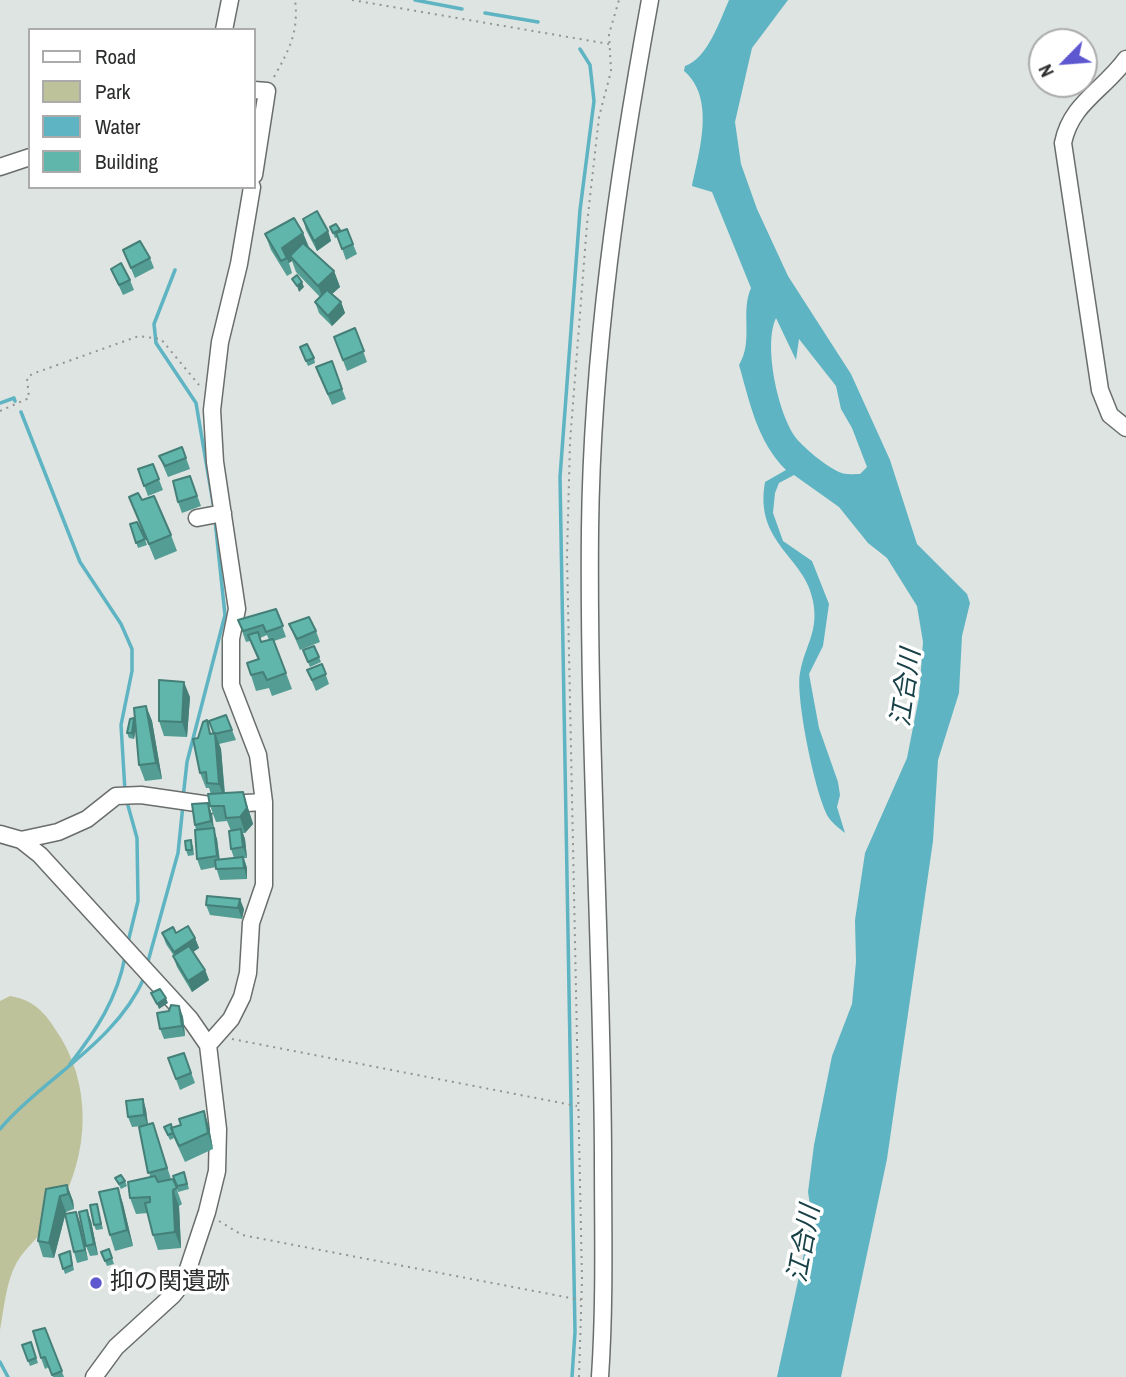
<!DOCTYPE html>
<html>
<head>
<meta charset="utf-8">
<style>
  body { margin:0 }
  #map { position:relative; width:1126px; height:1377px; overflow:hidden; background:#dee4e1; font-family:"Archivo Narrow",sans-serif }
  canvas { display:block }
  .legend { position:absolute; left:28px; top:28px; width:228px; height:161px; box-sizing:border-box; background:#fff; border:2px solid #ababab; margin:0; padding:9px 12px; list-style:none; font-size:21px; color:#2c2e2d }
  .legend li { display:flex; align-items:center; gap:14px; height:35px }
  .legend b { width:35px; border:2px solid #ababab }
  .north { position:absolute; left:1028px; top:28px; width:70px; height:70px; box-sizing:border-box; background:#fff; border:2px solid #ababab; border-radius:50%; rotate:245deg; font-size:19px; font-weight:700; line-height:28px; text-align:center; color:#2c2e2d }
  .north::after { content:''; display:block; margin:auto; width:24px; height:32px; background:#5d57d0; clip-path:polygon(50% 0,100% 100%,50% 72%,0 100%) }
</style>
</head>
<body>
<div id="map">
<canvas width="1126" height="1377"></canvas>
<ul class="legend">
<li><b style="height:9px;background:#fff"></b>Road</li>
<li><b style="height:19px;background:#bec29b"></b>Park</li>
<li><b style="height:19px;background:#5eb4c2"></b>Water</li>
<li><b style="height:19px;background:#61b6ac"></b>Building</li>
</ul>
<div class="north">N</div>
</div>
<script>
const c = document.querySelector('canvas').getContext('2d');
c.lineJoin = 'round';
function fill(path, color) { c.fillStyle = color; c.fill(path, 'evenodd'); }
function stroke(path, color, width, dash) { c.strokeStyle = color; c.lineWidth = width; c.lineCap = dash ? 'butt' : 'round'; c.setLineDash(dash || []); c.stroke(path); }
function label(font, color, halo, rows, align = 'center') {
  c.font = font + ' "Archivo Narrow","Noto Sans JP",sans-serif'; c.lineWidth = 7; c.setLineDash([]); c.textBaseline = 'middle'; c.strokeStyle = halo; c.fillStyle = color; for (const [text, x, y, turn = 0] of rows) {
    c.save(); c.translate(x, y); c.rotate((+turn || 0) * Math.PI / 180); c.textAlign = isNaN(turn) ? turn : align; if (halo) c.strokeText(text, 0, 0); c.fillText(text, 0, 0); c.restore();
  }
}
fill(new Path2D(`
  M10,996C38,1001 47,1016 61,1038C95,1095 87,1166 51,1221C41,1235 26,1247 17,1262C6,1281 4,1309 0,1330V1001Z`), '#bec29b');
fill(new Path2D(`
  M729,0H788L752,48L735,122L741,164L757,209L788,276L851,374L890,460L917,544L967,594L970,603L962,636L959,693L938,760L933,841L887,1159L841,1377H777L812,1217L808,1192L814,1145L832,1056L852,1004L856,962L855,920L865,853L907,758L919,697L923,642L917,606L887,558L868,543L839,507L794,475L779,483L775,493L773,513L783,541L812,561L829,604L823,646L809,674L819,728L838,782L840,795L837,807L845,833C840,829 833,824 829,818C816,799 795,696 800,673C805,645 819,632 813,601C805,556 754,544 765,482L786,470C757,441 750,403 739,365C754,340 740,313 751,288L712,192L692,186C699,152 716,98 684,71L685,66C708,58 720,20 729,0ZM776,318L796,360L799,339L836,386L841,409L852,428L867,467L860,474C854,474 844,475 839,472C826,466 805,449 796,438C778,414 763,345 776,318Z`), '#5eb4c2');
stroke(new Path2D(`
  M415,0L462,9
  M485,13L538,22
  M175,270L154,324L156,343L196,403L214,509
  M0,403L14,398L15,401
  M21,412L80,562L121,624L132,649V671L121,725L125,791
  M183,798L187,762L225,615L215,520
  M127,802L137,838L138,901L128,942
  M147,965L178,853L183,805
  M70,1064C96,1031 117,999 125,957
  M0,1129C46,1076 116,1043 145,976
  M0,1362L8,1377
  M572,1377L575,1332L560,477L580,210L594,101L590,65L580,49`), '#5eb4c2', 3.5);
const minor = new Path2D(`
  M224,30L230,0
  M1126,59C1104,90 1071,103 1063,143L1100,390L1110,415L1126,428
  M254,90L267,91L254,175
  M0,167L30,157
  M197,518L223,513
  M0,834L21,840L40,855L190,1019L208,1045L218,1129L217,1171L207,1212L184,1281L173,1295L116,1347L94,1377
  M21,840L58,832L87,819L116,796L141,795L210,805L264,802
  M208,1045L231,1019L242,997L248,973L251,923L264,885V802L258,755L231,685V639L237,609L215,462L212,410L220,342L239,264L252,187
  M600,1377C605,1303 603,1229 603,1155C602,947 588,739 590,530C592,352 618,175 650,0`);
stroke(minor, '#696e6b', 19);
stroke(new Path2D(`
  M352,0L609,44
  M274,77C289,50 299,32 295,0
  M0,411L29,398L27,378L32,374L139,336L161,339L199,385
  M232,1039L577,1106
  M219,1221L242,1235L581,1300
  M579,1377L582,1280L567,556L570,442L587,224L599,117L611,71L609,34L619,0`), '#909492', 2, [2, 5]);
stroke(minor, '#fff', 16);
fill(new Path2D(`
  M303,219L328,231L331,241L317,251L306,230Z
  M336,224L340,232L353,244L357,254L346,260L338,237L335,238L330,227Z
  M303,233L309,247L334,271L340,287L332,294L341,302L345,313L332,326L319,313L315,302L320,297L296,272L292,261L289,263L292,273L287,276L271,250L265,234Z
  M123,250L150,258L154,268L135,278Z
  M111,269L130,280L134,290L123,295Z
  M355,328L367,362L347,371L334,337Z
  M300,347L314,358L315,363L308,366Z
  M316,367L342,389L346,399L332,405Z
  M182,447L190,469L168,477L159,456Z
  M153,464L163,490L148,496L138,469Z
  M190,476L201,506L182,513L178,502Z
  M129,497L142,500L171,535L177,551L155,560Z
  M130,524L145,539L147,545L138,548Z
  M276,609L286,637L274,641L292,689L272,696L269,688L256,691L247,663L258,660L250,641L246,642L238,620ZM267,635L269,640L262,642L260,638Z
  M289,624L316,631L320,642L300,650Z
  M303,650L319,657L321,662L310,667Z
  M322,664L329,684L316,691L307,670Z
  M190,697L187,737L164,736L159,721Z
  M146,706L152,721L162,779L145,781L139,765L136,727L134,739L129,738L127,733L130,719L134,718L135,721L134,708Z
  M226,715L236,740L219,744L221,749L225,793L248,808L253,824L245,833H243L245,839L247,858H244L247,868V879L220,880L216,867L201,870L197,859L196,830L195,825L212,814L214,830L217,839L220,860L234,858L231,849V831L227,821L216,822L210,806L211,794L209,788H206L200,773L212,734L214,733Z
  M193,845L194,855L188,856L186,850Z
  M207,896L244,909L242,919L210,915L206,905Z
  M162,933H176L195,938L199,948L193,952L205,970L209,980L192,992L177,967L173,956H174L166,944Z
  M179,1006L183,1017L185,1036L164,1039L160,1029L169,1011Z
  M184,1053L195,1083L180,1090L168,1058Z
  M143,1099L146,1110L148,1124L153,1123L171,1179H173L182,1204L179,1206L181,1248L158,1250L153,1235L148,1213L136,1214L130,1198L150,1177L142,1126L132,1127L128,1117Z
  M204,1111L209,1127L213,1149L185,1162L174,1138L170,1140L166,1132Z
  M173,1176L186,1178L189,1189L178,1192Z
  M115,1178L125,1181L127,1186L121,1189Z
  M67,1185L73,1201L74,1209L66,1212L65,1214L80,1222L88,1260L77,1263L74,1252L65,1215L54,1258L43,1257L38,1241L46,1189Z
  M118,1188L123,1204L133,1246L115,1251L110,1235Z
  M97,1204L103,1229L96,1230L94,1225Z
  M87,1210L91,1221L98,1255L90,1256L86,1246Z
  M109,1249L114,1264L107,1266L101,1252Z
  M70,1251L74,1270L65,1274L59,1255Z
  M45,1328L64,1377H53L49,1367L45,1369L41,1358Z
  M31,1342L38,1363L30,1366L22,1345Z`), '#539d94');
fill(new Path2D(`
  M328,231L331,241L317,251L314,241Z
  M303,233L309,248L290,256L292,261L289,263L282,248Z
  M334,271L340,287L324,301L318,286Z
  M302,282L304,287L299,292L297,286Z
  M341,302L345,313L332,326L328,316Z
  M184,682L190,697L187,737L182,722Z
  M146,706L152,721L162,779L156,763Z
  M134,718L136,724L134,739L132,733Z
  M215,733L221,749L225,800L219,784Z
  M243,792L253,824L245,833L240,817Z
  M208,803L212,814L214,830L217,839L220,867L217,856L214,830L211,821Z
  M241,829L245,839L247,858L243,847Z
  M243,857L247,868V879L244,868Z
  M240,899L244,909L242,919L238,908Z
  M195,938L199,948L178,962L174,952Z
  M205,970L209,980L192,992L188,981Z
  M166,998L168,1003L159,1009L157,1004Z
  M179,1006L183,1017L185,1036L182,1026Z
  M143,1099L146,1110L148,1126L144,1115Z
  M204,1111L209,1127L213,1149L208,1133Z
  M67,1185L73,1201L74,1209L68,1194Z
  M118,1188L123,1204L133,1246L127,1230Z
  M173,1190L179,1206L181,1248L175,1232Z
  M60,1196L66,1212L54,1258L49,1243Z
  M87,1210L91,1221L98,1255L94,1244Z
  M76,1212L80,1222L88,1260L85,1250Z`), '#447f78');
const building = new Path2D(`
  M317,211L328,231L314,241L303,219Z
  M294,218L303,233L282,248L287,258L281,261L265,234Z
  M336,224L340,230L333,233L330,227Z
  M347,229L353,244L342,249L336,233Z
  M140,241L150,258L131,268L123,250Z
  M303,243L334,271L318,286L290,256Z
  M121,263L130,280L119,285L111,269Z
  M297,275L302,282L297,286L292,279Z
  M327,290L341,302L328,316L315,302Z
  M355,328L364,351L343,360L334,337Z
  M307,344L314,358L306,361L300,347Z
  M332,361L342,389L328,394L316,367Z
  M182,447L186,458L165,466L159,456Z
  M153,464L159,479L144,486L138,469Z
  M190,476L197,496L178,502L173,481Z
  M138,493L142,500L154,496L171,535L149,544L129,497Z
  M137,522L145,539L136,543L130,524Z
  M276,609L283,626L266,632L263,625L243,631L238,620Z
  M309,617L316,631L297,639L289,624Z
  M258,632L261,642L273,639L286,673L267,680L263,672L251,675L247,663L259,659L248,635Z
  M314,646L319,657L308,662L303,650Z
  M322,664L326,674L312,680L307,670Z
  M159,680L184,682L182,722L159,721Z
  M146,706L156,763L139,765L134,708Z
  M226,715L232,730L214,734L209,721Z
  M134,718L132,733H127L130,719Z
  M207,720L210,734L215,733L219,784L207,783L206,772L200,773L193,739L198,738L203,722Z
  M243,792L247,808L240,817L226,818L224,806H210L208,794Z
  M208,803L211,821L195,825L192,804Z
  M214,828L217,856L197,859L195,830Z
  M241,829L243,847L231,849L229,831Z
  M191,840L192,850H186L185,841Z
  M243,857L244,868L216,869L215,860Z
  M207,896L240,899L238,908L206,905Z
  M188,926L195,938L174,952L162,933L173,927L176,933Z
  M189,946L205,970L188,981L173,956Z
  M160,989L166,998L157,1004L151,993Z
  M171,1005L179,1006L182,1026L160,1029L157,1013L169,1011Z
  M184,1053L191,1073L176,1079L168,1058Z
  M143,1099L144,1115L128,1117L126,1101Z
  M204,1111L208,1133L179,1146L171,1128L181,1125L179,1119Z
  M153,1123L167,1168L148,1173L139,1127Z
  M171,1124L173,1133L168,1135L164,1127Z
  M184,1172L187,1184L177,1186L173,1176Z
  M121,1175L125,1181L119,1184L115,1178Z
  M155,1176L158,1182L173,1179L177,1188L173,1190L175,1232L153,1235L145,1203L150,1202V1197L130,1198L128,1182Z
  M67,1185L68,1194L60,1196L49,1243L38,1241L46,1189Z
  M118,1188L127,1230L110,1235L99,1192Z
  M97,1204L101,1224L94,1225L90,1205Z
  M87,1210L94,1244L86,1246L79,1212Z
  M76,1212L85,1250L74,1252L65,1214Z
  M109,1249L112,1258L105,1261L101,1252Z
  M70,1251L72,1265L63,1269L59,1255Z
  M45,1328L62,1371L52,1375L45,1357L41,1358L33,1331Z
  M31,1342L36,1358L28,1361L22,1345Z`);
fill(building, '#61b6ac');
stroke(building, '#447f78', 2);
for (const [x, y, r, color] of [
  [96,1283,7,"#5d57d0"]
]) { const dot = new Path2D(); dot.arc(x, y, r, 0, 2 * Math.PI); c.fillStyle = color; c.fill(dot); stroke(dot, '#fff', 2.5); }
label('24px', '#2c2e2d', '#fff', [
  ["抑の関遺跡",110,1283]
], 'left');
label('italic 26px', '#184147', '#fff', [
  ["江合川",907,688,-82],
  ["江合川",805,1244,-80]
]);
</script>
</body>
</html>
